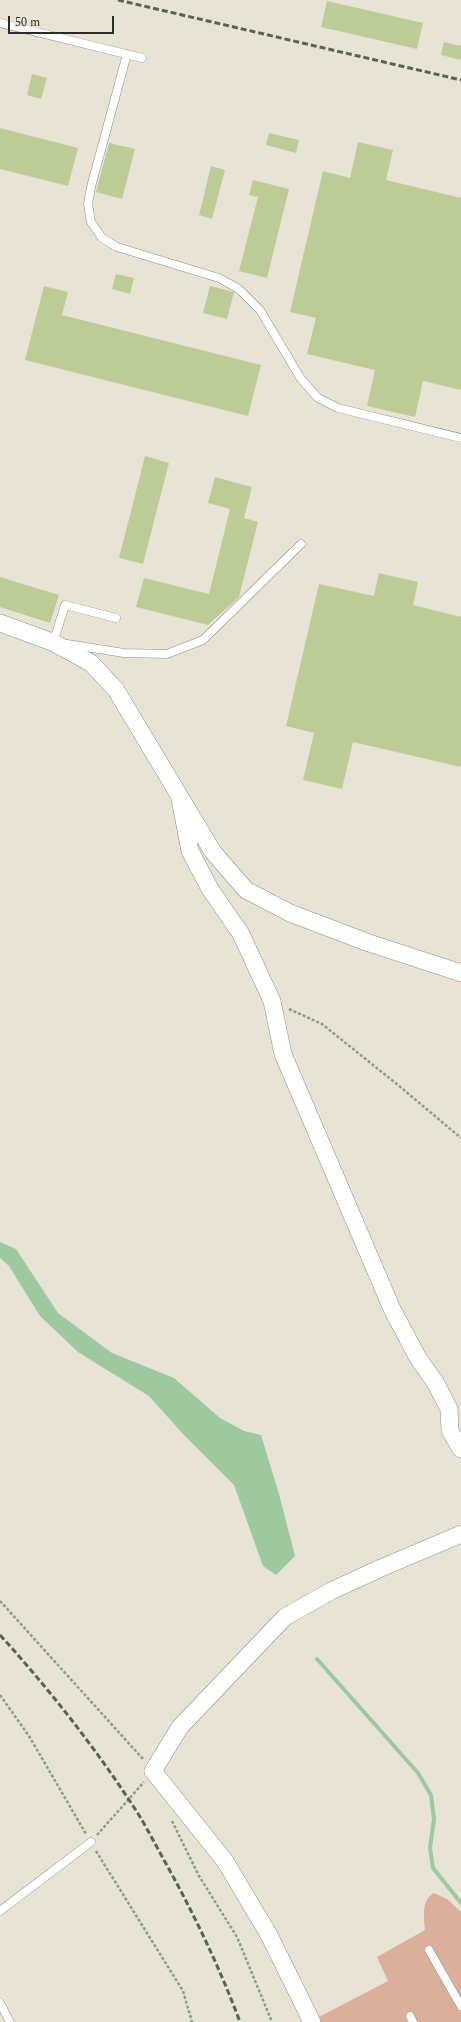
<!DOCTYPE html>
<html>
<head>
<meta charset="utf-8">
<style>
  body { margin:0 }
  #map { position:relative; width:461px; height:2022px; overflow:hidden; background:#e7e4d5; font-family:Spectral,serif }
  canvas { display:block }
  .scale { position:absolute; left:8px; top:16px; width:106px; height:18px; box-sizing:border-box; border:2px solid #2b2a24; border-top:0; padding-left:5px; font-size:12px; line-height:14px; white-space:nowrap; color:#2b2a24; -webkit-text-stroke:3px #e7e4d5; paint-order:stroke }
</style>
</head>
<body>
<div id="map">
<canvas width="461" height="2022"></canvas>
<div class="scale">50 m</div>
</div>
<script>
const c = document.querySelector('canvas').getContext('2d');
c.lineJoin = 'round';
function fill(path, color) { c.fillStyle = color; c.fill(path, 'evenodd'); }
function stroke(path, color, width, dash) { c.strokeStyle = color; c.lineWidth = width; c.lineCap = dash ? 'butt' : 'round'; c.setLineDash(dash || []); c.stroke(path); }
fill(new Path2D(`
  M434,1893L447,1899L461,1912V2022H321L319,2017L388,1981L377,1957L425,1930C424,1918 421,1900 434,1893Z`), '#daaf9c');
fill(new Path2D(`
  M0,1242L16,1249L58,1313L112,1353L174,1378L220,1418L244,1431L261,1435L279,1494L295,1556L276,1575L263,1566L234,1485L183,1434L149,1396L78,1352L40,1316L9,1266L0,1258Z`), '#9dc8a0');
stroke(new Path2D(`
  M317,1659L418,1773L431,1795L434,1819L430,1848L433,1868L461,1903`), '#9dc8a0', 4);
fill(new Path2D(`
  M327,1L423,23L417,49L321,27Z
  M444,42L461,46V60L441,55Z
  M32,74L47,78L41,99L27,95Z
  M0,128L78,148L68,186L0,169Z
  M269,133L299,140L296,153L266,145Z
  M358,142L393,150L386,180L461,198V390L423,381L415,417L367,406L375,370L307,354L316,318L290,312L323,171L350,178Z
  M109,143L135,149L122,199L96,192Z
  M211,166L225,170L212,219L199,215Z
  M253,180L289,189L267,278L239,271L258,197L249,195Z
  M116,274L134,278L130,294L112,289Z
  M44,286L68,292L62,315L261,365L248,416L25,360Z
  M210,286L234,292L227,319L203,313Z
  M145,456L169,463L143,564L119,558Z
  M215,477L252,487L244,518L258,522L239,597L208,625L136,607L144,578L209,594L230,509L208,503Z
  M379,573L418,582L413,605L461,617V767L353,742L342,789L303,780L314,733L286,726L319,584L374,596Z
  M0,577L59,595L50,623L0,607Z`), '#bdcc97');
const lane = new Path2D(`
  M0,23L142,58
  M127,54L91,187L88,204L91,222L102,238L117,247L219,278L239,289L260,310L301,379L318,398L338,408L461,438
  M53,643L65,605L116,618
  M67,644L124,653L167,654L203,640L301,544
  M0,1911L91,1842
  M429,1950L461,2006
  M0,2003L10,2022
  M410,2016L413,2022`);
const street = new Path2D(`
  M0,623L52,642L91,663L116,690L213,852L246,890L290,913L369,943L461,973
  M180,799L190,851L210,889L241,934L272,1001L283,1054L392,1309L418,1358L435,1382L449,1409L450,1431L461,1449
  M312,2022L269,1935L225,1861L153,1771L180,1727L285,1617L331,1591L381,1568L461,1534`);
stroke(lane, '#8f8c7f', 9);
stroke(street, '#8f8c7f', 18);
stroke(new Path2D(`
  M289,1009L322,1024L398,1085L461,1138
  M0,1601L143,1759
  M0,1695L29,1736L86,1834
  M172,1821L199,1876L237,1937L272,2022
  M97,1835L144,1782
  M96,1851L183,1991L192,2022`), '#98968a', 2.5, [3, 2]);
stroke(lane, '#fff', 8);
stroke(street, '#fff', 17);
stroke(new Path2D(`
  M118,0L461,80
  M0,1635C50,1690 97,1750 137,1812C147,1828 155,1844 164,1860C193,1912 219,1966 240,2022`), '#605e55', 3, [6, 3]);
</script>
</body>
</html>
